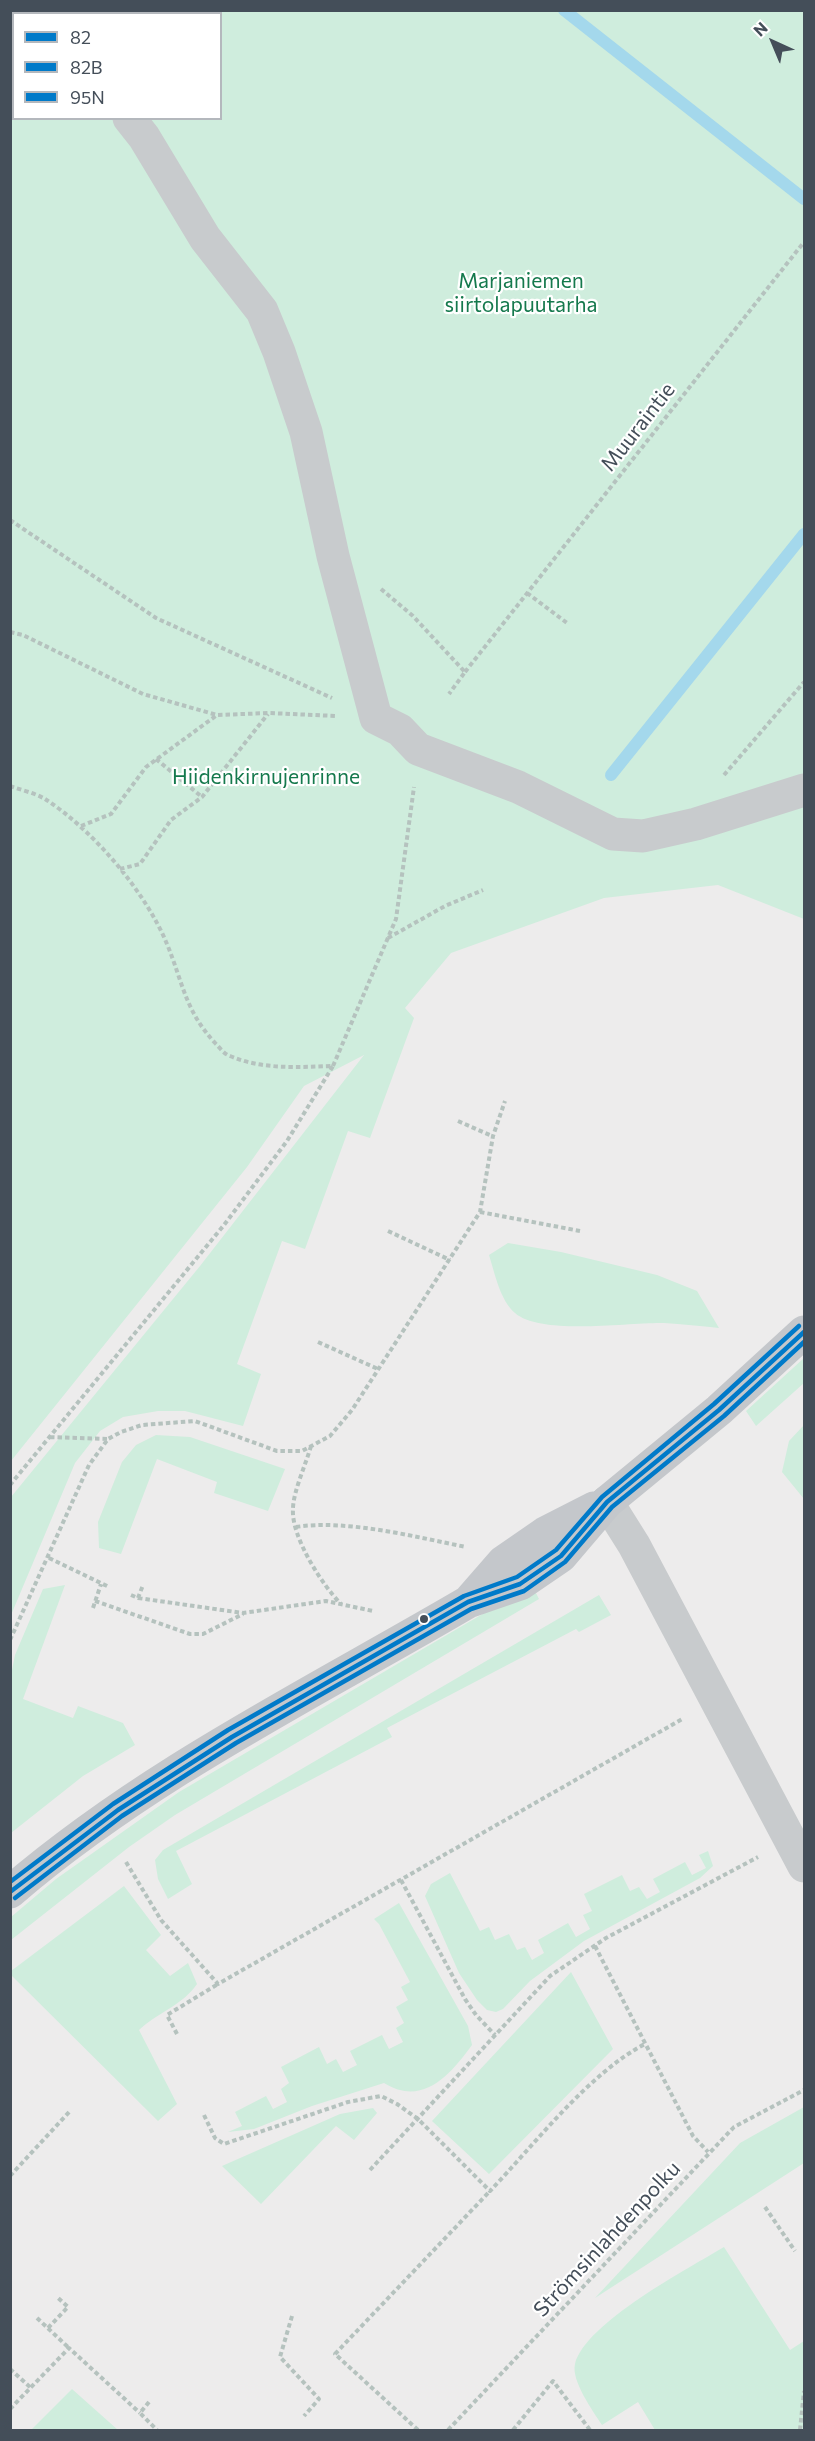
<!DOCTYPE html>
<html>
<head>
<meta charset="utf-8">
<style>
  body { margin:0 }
  #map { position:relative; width:815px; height:2441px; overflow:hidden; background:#edecec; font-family:Commissioner,sans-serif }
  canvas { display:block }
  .frame { position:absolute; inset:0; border:12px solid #444e59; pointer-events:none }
  .legend { position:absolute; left:12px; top:12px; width:210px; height:108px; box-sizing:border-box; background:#fff; border:2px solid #b4b8bd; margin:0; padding:8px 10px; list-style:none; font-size:18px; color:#444e59 }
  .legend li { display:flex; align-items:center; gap:12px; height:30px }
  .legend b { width:30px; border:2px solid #b4b8bd }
  .north { position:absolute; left:743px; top:12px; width:60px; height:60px; -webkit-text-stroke:4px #fff; paint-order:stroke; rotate:316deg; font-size:16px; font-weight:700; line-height:24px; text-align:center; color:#444e59 }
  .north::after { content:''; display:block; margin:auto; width:21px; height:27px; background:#444e59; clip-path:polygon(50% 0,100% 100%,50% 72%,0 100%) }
</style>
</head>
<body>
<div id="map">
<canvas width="815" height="2441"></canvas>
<div class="frame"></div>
<ul class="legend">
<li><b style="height:8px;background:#007ac9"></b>82</li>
<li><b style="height:8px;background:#007ac9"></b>82B</li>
<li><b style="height:8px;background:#007ac9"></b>95N</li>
</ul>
<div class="north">N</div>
</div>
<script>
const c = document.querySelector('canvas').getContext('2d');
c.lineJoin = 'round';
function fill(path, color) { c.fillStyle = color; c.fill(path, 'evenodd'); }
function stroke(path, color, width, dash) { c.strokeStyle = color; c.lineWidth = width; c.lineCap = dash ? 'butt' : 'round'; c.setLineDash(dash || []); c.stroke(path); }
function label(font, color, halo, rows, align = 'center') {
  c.font = font + ' Commissioner,sans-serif'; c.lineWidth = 4.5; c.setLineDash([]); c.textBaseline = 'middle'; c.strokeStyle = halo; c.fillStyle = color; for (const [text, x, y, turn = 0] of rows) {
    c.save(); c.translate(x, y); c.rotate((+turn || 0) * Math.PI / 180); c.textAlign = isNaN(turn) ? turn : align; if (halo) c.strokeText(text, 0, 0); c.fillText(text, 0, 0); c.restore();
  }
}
fill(new Path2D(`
  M11,11H804V919L718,885L604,898L451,953L405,1008L414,1018L370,1138L348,1131L305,1249L282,1241L237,1364L261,1374L243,1426L185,1411H158L123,1417L100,1431L75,1463L11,1615V1497L200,1266L364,1055L304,1086L247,1167L11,1461ZM14,14H220V118H14Z
  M508,1243L561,1252L657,1275L697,1291L719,1328C701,1326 682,1324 664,1323C630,1322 541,1336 515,1313C500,1300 495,1274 489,1255Z
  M804,1358V1383L756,1426L746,1411Z
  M804,1425V1499L782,1472L789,1441Z
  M156,1435L190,1437L285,1469L268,1511L214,1493L217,1482L157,1459L121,1554L99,1548L98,1522L122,1462L136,1445Z
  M65,1585L23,1699L73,1718L78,1706L123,1723L135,1745L83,1776L11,1833V1675L15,1655L43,1589Z
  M532,1585L539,1599L175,1815L129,1847L11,1940V1917L56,1879L179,1792Z
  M599,1595L611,1615L579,1632L576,1629L387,1728L392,1737L176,1851L192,1884L168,1899L158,1879L155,1860L163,1850Z
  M708,1851L713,1866L700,1878L584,1941L530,1981L503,2009L496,2012L487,2010L477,2000L459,1973L425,1896L431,1884L450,1873L480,1931L489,1927L495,1940L509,1934L517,1950L525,1947L532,1960L544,1953L538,1940L568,1923L576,1937L590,1929L583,1915L592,1911L584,1894L622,1875L630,1891L639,1887L647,1899L660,1892L653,1879L685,1862L692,1875L706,1868L699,1855Z
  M124,1886L161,1935L146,1950L170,1976L188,1963L197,1984C183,2005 157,2013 139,2030L177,2104L158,2121L11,1975V1971Z
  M399,1903L468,2026L472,2045C450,2075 423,2107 384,2083L312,2106L254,2129L228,2132L242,2126L235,2112L266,2096L273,2109L287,2102L281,2089L289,2083L281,2067L319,2047L327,2064L336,2059L343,2072L357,2065L350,2051L382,2035L389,2049L403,2042L396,2028L404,2023L396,2007L408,2000L401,1987L410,1982L379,1924L374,1919Z
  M571,1972L613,2049L489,2174L432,2121Z
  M804,2107V2163L595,2298L740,2143Z
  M373,2108L377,2113L354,2140L336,2126L261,2204L222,2166L340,2114Z
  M724,2247L790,2350L804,2341V2430H655L638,2402L602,2425C593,2411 571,2381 575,2364C585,2323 689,2268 724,2247Z
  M72,2389L118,2430H31Z`), '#cfeddd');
stroke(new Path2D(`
  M564,10L804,199
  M611,775L804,534`), '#a4d8ec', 12);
stroke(new Path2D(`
  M57,10L58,14
  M10,520L156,618L332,698
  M381,589L413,616L465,672L449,694
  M527,593L567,623
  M10,632L23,635L143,694L217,715L269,713L337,716
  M465,672L804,242
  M156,759L202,797
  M724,775L804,682
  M10,786C21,790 35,793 45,799C93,830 145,891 167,944C183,983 185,1011 216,1044C220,1048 224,1054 230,1056C263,1070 298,1067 333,1066L287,1141L224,1225L10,1485
  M81,826L111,814L146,767L217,715
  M120,869L140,864L171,820L202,797L268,714
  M388,938L445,906L483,890
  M333,1066L396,919L414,787
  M458,1121L492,1136
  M480,1212L580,1231
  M388,1231L450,1260
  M318,1342L378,1369
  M50,1437L107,1439
  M311,1446C306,1464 293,1492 293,1509C291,1537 323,1586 341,1604
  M296,1527C346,1519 416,1537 466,1547
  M49,1558L109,1587
  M131,1595L138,1598L143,1585
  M138,1598L243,1613L326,1601L373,1611
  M95,1601L190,1634H203L243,1614
  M93,1608L101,1584
  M10,1640L89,1465L108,1439L121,1432L142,1425L195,1421L277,1451H302L330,1436L352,1410L480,1212L493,1136L505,1101
  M126,1862L161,1920L218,1984L684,1718
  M401,1880L465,1999L476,2015L495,2035
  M595,1946L693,2136L708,2152
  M177,2034L167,2015L218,1984
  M204,2115L215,2138L224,2144L348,2102L381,2096L397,2104L418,2119L490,2191C534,2145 589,2073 645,2044
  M370,2170L550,1976L606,1938L758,1857
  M10,2176L71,2110
  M765,2207L795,2251
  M292,2316L280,2357L319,2399L304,2416
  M37,2318L69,2348
  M48,2328L68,2307L57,2297
  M10,2369L31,2388
  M149,2402L140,2413L157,2430
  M10,2409L69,2348L140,2413
  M418,2430L335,2354L490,2191
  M448,2430L734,2127L804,2090
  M513,2430L553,2381L590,2430
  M800,2430L804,2391`), '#b5c2be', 4, [4.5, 3]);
stroke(new Path2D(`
  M129,118L144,137L205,238L262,311L279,352L306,432L333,556L376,718L400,730L418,749L518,787L613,834L643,836L696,824L804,790
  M607,1502L634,1545L804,1866`), '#c8cbcd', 33);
stroke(new Path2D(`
  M469,1601L503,1562L545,1533L594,1508
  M10,1892C147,1774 313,1693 468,1602L520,1584L561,1556L607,1502L719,1410L804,1332`), '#c4c7cb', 33);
stroke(new Path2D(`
  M10,1892L118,1810L232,1737L468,1602L520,1584L561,1556L607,1502L719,1410L804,1332`), '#007ac9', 4.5);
stroke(new Path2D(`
  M15,1898L122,1816L236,1743L471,1609L524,1591L565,1562L612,1507L724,1416L804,1342`), '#007ac9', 4.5);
stroke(new Path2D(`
  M10,1882L113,1804L228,1730L464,1596L517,1577L556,1550L602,1497L714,1404L799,1326`), '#007ac9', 4.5);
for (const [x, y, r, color] of [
  [424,1619,5,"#444e59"]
]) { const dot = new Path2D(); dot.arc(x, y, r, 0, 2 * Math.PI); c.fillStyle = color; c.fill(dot); stroke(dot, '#fff', 2); }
label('21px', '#15794d', '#fff', [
  ["Marjaniemen",521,281],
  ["siirtolapuutarha",521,305],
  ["Hiidenkirnujenrinne",266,777]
]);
label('21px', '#444e59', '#fff', [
  ["Muuraintie",638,427,-52],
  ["Strömsinlahdenpolku",607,2239,-47]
]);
</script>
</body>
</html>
